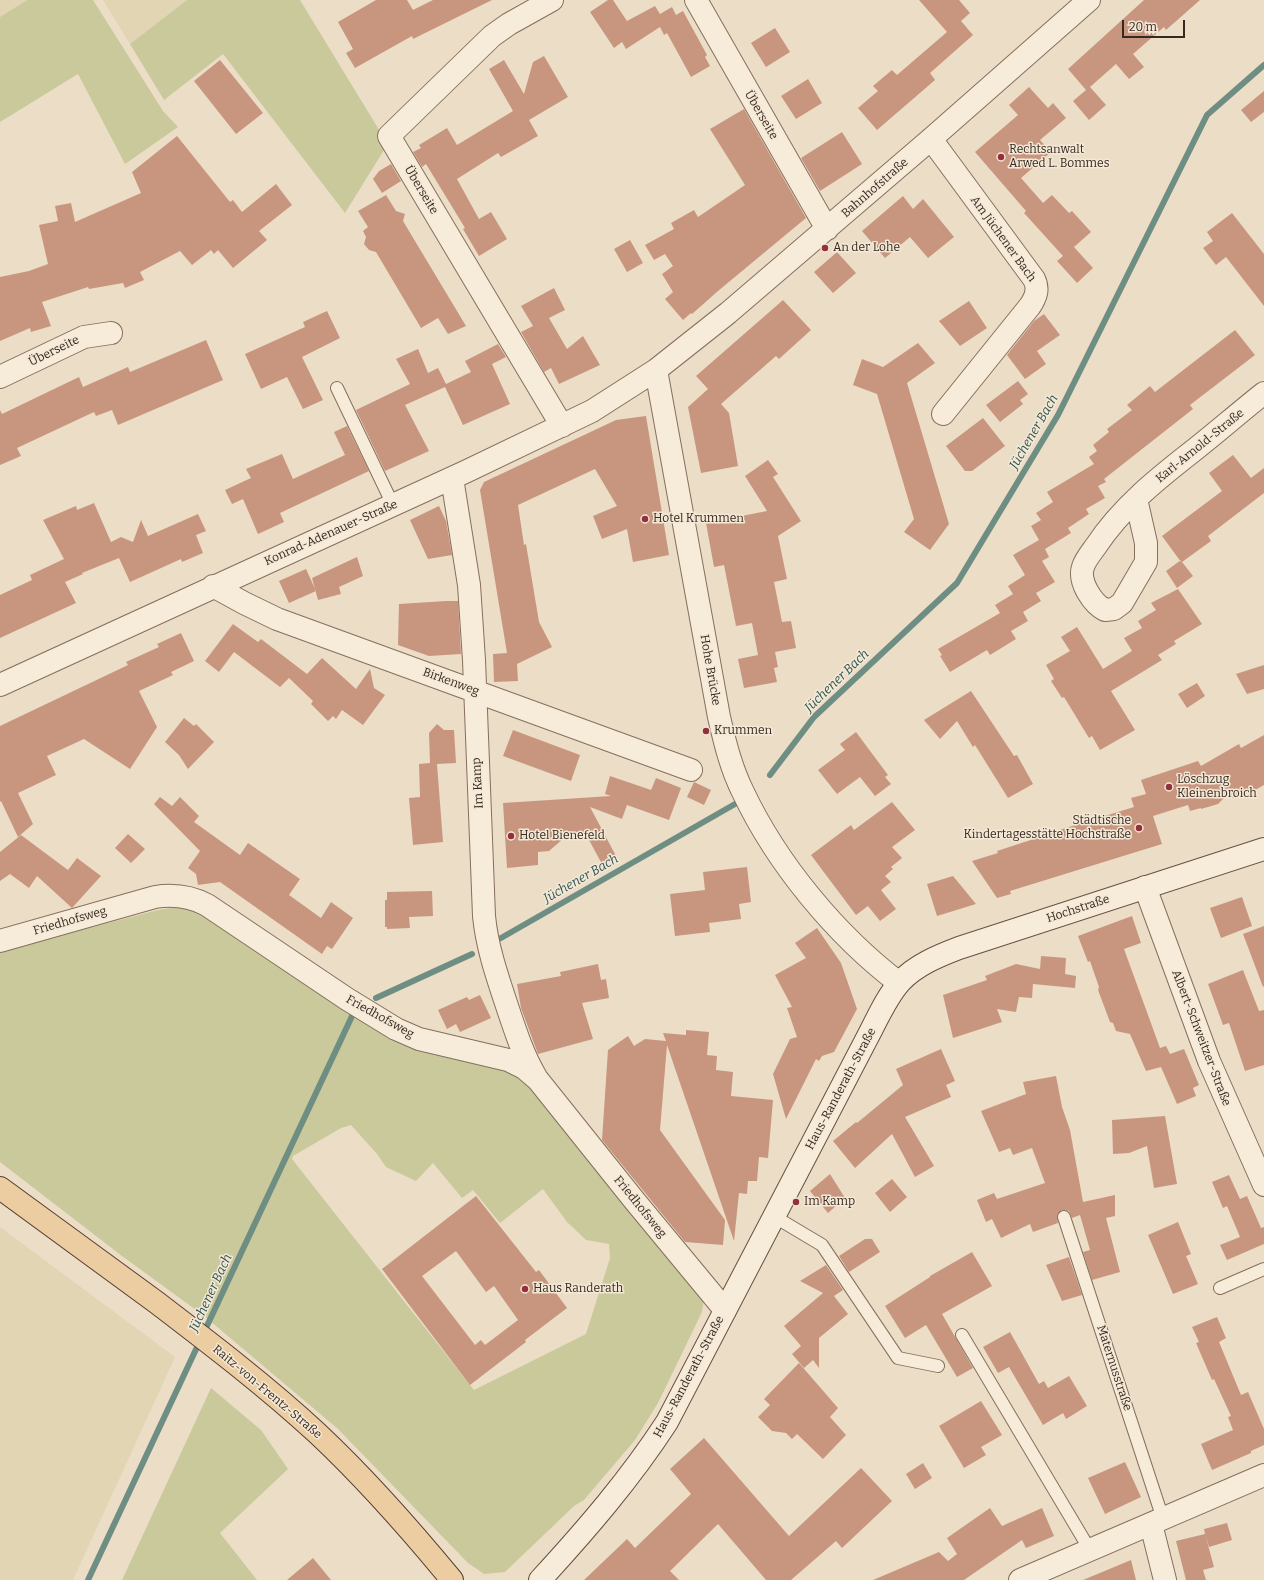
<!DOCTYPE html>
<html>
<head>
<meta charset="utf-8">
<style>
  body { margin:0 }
  #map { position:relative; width:1264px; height:1580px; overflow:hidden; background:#ecddc7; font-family:Bitter,serif }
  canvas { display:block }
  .scale { position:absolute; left:1122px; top:20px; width:63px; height:18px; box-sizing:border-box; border:2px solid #372920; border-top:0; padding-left:5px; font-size:12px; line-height:14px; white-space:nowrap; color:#372920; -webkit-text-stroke:3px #f4e8d6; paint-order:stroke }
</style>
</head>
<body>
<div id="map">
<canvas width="1264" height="1580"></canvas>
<div class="scale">20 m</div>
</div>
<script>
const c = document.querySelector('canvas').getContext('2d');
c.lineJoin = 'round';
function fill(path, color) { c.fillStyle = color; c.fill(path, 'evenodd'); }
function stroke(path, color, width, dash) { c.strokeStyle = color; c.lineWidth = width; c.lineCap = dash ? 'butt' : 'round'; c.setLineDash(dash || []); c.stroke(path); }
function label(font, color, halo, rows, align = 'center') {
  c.font = font + ' Bitter,serif'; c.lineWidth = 3; c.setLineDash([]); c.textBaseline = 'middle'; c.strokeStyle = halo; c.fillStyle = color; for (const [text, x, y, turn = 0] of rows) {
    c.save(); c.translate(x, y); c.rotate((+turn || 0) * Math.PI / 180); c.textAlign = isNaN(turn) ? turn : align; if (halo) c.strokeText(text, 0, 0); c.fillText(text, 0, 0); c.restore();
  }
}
fill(new Path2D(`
  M0,0H27L0,17Z
  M103,0H187L130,44Z
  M0,1227L175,1357L73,1580H0Z`), '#e1d5b4');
fill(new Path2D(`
  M27,0H93L163,111L178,127L125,164L78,74L0,122V17Z
  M187,0H300L384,138V150L345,213L223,54L164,100L130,44Z
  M176,907L197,910L332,998L516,1070L705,1293L702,1312L658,1403L635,1440L584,1500L574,1506L505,1572L484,1574L468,1563L338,1429L203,1315L122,1256L0,1162V951L158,910ZM351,1125L377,1154L386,1167L416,1181L433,1163L462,1198L473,1190L500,1223L543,1189L567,1222L586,1240L609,1244L610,1258L586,1334L474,1390L292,1159L293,1156L341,1128Z
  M211,1388L261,1430L288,1469L220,1533L257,1580H122Z`), '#c9c99b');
stroke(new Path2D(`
  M770,775L814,717L957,583L1058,415L1207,115L1264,65
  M501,938L735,804
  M376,998L472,954
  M88,1580L353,1014`), '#6f8e83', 6);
fill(new Path2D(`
  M376,0H407L413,10L433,0H492L413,39L412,36L355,68L346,53L353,49L338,22Z
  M608,0H613L627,21L655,6L660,14L672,7L676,15L683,11L707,55L705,57L710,66L691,77L667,33L664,35L660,27L626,49L622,42L614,48L590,12Z
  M919,0H959L970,13L961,21L973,35L930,73L935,80L877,130L858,108L878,91L873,86L892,70L897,75L947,32Z
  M1144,0H1200L1166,30L1164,27L1133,54L1144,67L1129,79L1116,64L1090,87L1106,105L1089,120L1073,101L1086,90L1068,69Z
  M775,28L790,52L766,67L751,43Z
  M544,56L568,97L529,120L538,136L501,157L498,153L457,179L479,219L491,212L507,239L479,256L463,229L465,228L426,164L422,167L413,152L421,148L419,145L447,128L457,145L513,111L489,69L504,60L524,94L533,62Z
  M220,60L263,113L236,134L194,81Z
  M808,79L822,103L796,119L781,96Z
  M1029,87L1048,108L1053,103L1066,118L1040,140L1051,152L1021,178L1043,203L1052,195L1069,213L1072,211L1091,232L1074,247L1093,268L1077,283L1057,261L1063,256L1024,213L1026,211L975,152L1018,115L1009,105Z
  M1264,91V112L1251,122L1241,110Z
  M744,109L806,218L718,291L692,314L691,313L683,320L665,299L673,292L662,274L673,266L665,254L654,260L645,245L674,229L671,223L694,210L698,217L745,185L710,129Z
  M842,132L862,164L820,191L801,158Z
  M177,136L230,202L233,200L242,212L276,184L292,205L259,231L267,240L233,268L218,250L214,254L211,250L192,265L180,251L140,272L144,280L125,288L123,283L89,289L88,287L42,302L51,326L31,332L30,328L0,341V277L29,271L48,264L39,225L58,221L55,206L71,203L75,222L141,193L132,172Z
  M391,164L401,181L382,193L373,179L379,171Z
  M386,195L396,211L405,214L403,221L466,326L448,334L438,318L421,328L376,252L369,250L364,244L366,237L363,231L368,227L358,211Z
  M903,196L913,209L923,199L954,237L928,258L910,237L885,258L862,231Z
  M1232,213L1264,254V306L1226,257L1216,265L1203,248L1213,241L1207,232Z
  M630,240L643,263L627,272L614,249Z
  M837,252L856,273L833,293L814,272Z
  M554,288L565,310L549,318L567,349L583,336L600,365L559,384L551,368L544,372L521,332L533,326L521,306Z
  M783,300L811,330L779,359L776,356L721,404L729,413L738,466L701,473L688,407L708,389L696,376Z
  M969,301L987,328L960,346L939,321Z
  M327,311L340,338L302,357L323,400L303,409L287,377L261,389L245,354L305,327L303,322Z
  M1044,314L1060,335L1037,351L1046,364L1025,379L1007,355L1034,321Z
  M1235,330L1255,355L1190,405L1193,409L1104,479L1106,482L1098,486L1105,498L1086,509L1089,514L1068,528L1071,533L1045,549L1049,557L1042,561L1055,582L1036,593L1041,601L1023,612L1028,621L1011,631L1016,639L990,655L987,650L950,672L940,656L942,655L938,649L1000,613L995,605L1013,594L1008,586L1025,575L1013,555L1039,540L1031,526L1041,520L1036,513L1053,502L1047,492L1094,464L1089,457L1097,451L1093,445L1109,432L1107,429L1132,410L1127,405L1150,386L1155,392Z
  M206,340L223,380L118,425L112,410L96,416L94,412L17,448L21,456L0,465V410L2,414L79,377L83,387L128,367L130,372Z
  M918,343L935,363L907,383L949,524L930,550L904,532L914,519L877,394L853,385L862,359L883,367Z
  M498,344L506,357L492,364L510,404L463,425L445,387L405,405L429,451L385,471L356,410L410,384L396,359L418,349L428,373L438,368L446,384L471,372L465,361Z
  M1018,381L1028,394L1020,400L1023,404L1000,422L986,405Z
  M646,416L669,555L633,562L627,529L602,539L593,516L617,506L595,469L518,505L524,545L526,544L539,622L552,647L517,664L518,681L494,682L493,654L507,653L480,490L484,482L616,420Z
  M983,418L1005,446L972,471H965L946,446Z
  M347,426L369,471L280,513L284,522L258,534L243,499L232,504L225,490L251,478L246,469L282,454L293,479L345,455L334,432Z
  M1233,455L1251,478L1264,468V493L1208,536L1211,541L1182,562L1193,576L1177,588L1166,571L1181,560V562L1162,536L1222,491L1209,473Z
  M768,460L778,474L773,477L801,521L778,536L787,579L774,582L782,622L791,621L796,648L775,652L778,667L774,668L777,682L744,688L738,659L758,655L752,623L736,626L724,565L714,567L706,523L767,511L745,476Z
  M94,503L111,542L121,537L133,542L141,520L148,536L198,514L206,531L196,535L203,553L182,562L181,559L130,582L119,558L82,573L83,574L65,582L76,603L0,638V595L32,580L30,575L64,559L43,520L76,506L77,510Z
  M439,506L446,521L452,555L428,559L410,520Z
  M357,557L363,576L339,587L341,594L318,600L312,578Z
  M306,569L316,591L289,603L279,581Z
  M1178,589L1202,624L1174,641L1176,644L1158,655L1162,660L1111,691L1135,730L1100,750L1092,736L1089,738L1064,697L1062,698L1051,681L1054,679L1046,665L1070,651L1061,637L1077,627L1103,669L1132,651L1124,638L1142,628L1138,621L1156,610L1151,603Z
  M446,601H458L461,654L429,656L398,645L399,604Z
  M233,624L258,642L261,639L307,674L322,658L356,689L370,669L374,688L385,695L363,725L342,710L336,719L333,716L328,721L311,704L313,701L289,678L280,687L234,652L219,672L205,661Z
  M181,633L194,661L171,672L173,675L139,691L157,727L130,769L84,739L47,756L56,775L18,793L33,824L18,837L1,801L0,802V726L128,665L126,662L159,647L157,644Z
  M1264,665V689L1247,694L1236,674Z
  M1197,683L1205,696L1187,708L1178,694Z
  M971,691L1014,756L1017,755L1033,784L1008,798L975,745L973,747L957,721L940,739L924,720Z
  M184,718L194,726L196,724L214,742L188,769L179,755L165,742Z
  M437,724L444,730H454L456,763L437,764L443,842L413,845L409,798L420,797L419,764L430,763L429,733Z
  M513,730L580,755L571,781L503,756Z
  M856,732L888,775L885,777L891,784L875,796L860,777L837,794L818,770L845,750L840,744Z
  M1264,735V785L1255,790L1232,798L1229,793L1218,804L1201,809V808L1190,811L1188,805L1153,816L1162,844L1010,891L1011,894L997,898L972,861L998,853L997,851L1040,837V836L1134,807L1131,798L1146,794L1141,780L1198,761L1201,766L1239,744L1241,748Z
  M610,776L651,790L656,778L681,788L669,820L627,805L622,819L590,807L616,856L602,864L589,840H586V838L563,839L549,851L538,852V865L507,868L503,803L611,796L605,794Z
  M694,782L711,790L704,805L687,797Z
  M160,797L172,806L180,797L199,816L194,822L240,855L248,843L300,879L289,895L321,918L331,902L353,918L332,949L327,946L322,954L220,882L198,885L196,874L188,868L200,851L154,804Z
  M892,802L915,830L892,847L902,858L891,867L893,869L885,876L891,882L881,890L896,909L880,921L868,906L856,915L811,855L851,825L854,830Z
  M128,834L145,849L131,863L115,848Z
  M21,835L68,870L77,858L101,876L72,908L37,876L29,888L10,874L0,881V852Z
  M747,867L751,902L739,904L741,919L709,923L710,932L675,936L670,894L705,890L703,872Z
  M953,876L976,904L937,916L927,884Z
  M432,891L433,916L409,917L410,928L387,929V927H385V900H387V892Z
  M1242,897L1252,926L1221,938L1210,908Z
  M1132,916L1141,943L1124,949L1160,1048L1166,1046L1170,1054L1184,1049L1199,1085L1193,1088L1196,1096L1177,1104L1161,1067L1146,1071L1130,1034L1116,1031L1113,1023L1110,1022L1098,990L1099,987L1090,961L1088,962L1078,936Z
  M1264,926V986L1263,987L1243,934Z
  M817,928L841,963L857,1009L834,1052L822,1056L819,1061L816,1059L786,1119L773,1074L790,1039L797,1037L787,1008L792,1007L775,975L806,958L795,943Z
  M1041,956L1066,958L1065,974L1076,976L1075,988L1033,984L1032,998L1019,997L1016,1012L997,1009L1002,1022L953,1038L943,995L987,980L985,976L1016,964L1040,969Z
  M598,964L601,980L606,979L609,998L582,1003L593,1039L538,1054L521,1008L517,984L561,976L560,972Z
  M1243,970L1259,1011L1264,1010V1065L1245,1071L1229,1023L1223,1025L1208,984Z
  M480,995L491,1018L460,1032L456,1024L447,1029L438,1010L467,997L469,1000Z
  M686,1030L709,1032L707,1055L717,1056L716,1070L733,1072L731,1096L773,1100L768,1158L759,1157L757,1181H748L747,1194L739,1193L734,1241L667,1045L660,1130L725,1220L723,1245L685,1242L602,1140L608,1050L628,1036L634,1046L645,1039L666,1041L663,1033L686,1035Z
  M941,1049L955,1081L946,1085L951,1097L905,1117L934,1166L915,1177L892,1134L855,1168L833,1141L856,1122L857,1123L903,1085L896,1069Z
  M1056,1076L1062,1107L1070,1130L1083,1202L1115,1195V1216L1106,1218L1120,1272L1092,1280L1083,1252L1090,1250L1080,1215L1072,1218L1069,1211L1062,1210L1057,1215L1058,1223L1033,1232L1030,1224L1001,1238L992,1219L986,1222L977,1200L994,1193L997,1199L1045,1183L1032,1148L1013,1155L1010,1148L999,1152L981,1111L1026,1094L1023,1082Z
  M1165,1116L1177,1184L1154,1188L1147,1146L1129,1153L1113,1154L1112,1120Z
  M830,1174L845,1198L828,1213L810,1191Z
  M1229,1175L1240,1199L1247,1196L1261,1228L1264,1227V1244L1227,1260L1220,1245L1240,1237L1227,1206L1223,1208L1212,1182Z
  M892,1179L907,1197L890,1212L875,1193Z
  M476,1196L536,1272L539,1270L567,1308L525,1340L526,1342L470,1385L382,1269ZM456,1251L486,1292L494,1286L518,1320L485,1345L481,1340L475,1345L422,1276Z
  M1178,1222L1191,1254L1186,1256L1198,1284L1173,1294L1148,1235Z
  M865,1239H872L880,1252L849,1272L839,1256Z
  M972,1252L992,1286L942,1314L973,1368L957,1377L926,1325L905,1338L885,1306L930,1277V1276Z
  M1069,1257L1082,1295L1062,1301L1046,1265Z
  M826,1265L843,1290L834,1296L848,1314L819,1338V1368L813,1360L804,1368L792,1354L801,1346L784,1326L823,1293L800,1281Z
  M1217,1317L1226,1338L1219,1342L1241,1395L1248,1392L1264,1429V1445L1251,1451V1453L1212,1470L1201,1444L1233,1430L1228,1417L1231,1416L1214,1379L1212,1380L1196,1343L1199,1342L1192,1327Z
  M1010,1332L1039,1384L1044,1381L1048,1388L1069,1376L1087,1406L1066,1419L1063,1413L1043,1425L1009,1367L998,1373L983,1347Z
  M799,1363L838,1408L830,1417L846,1435L823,1459L797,1434L792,1439L786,1433L772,1431L758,1417L770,1405L764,1399Z
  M981,1401L1002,1435L981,1447L986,1455L964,1468L939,1426Z
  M704,1438L789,1536L861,1468L892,1501L842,1548L836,1541L791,1580H766L718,1524L670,1571L679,1580H584L627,1539L635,1548L691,1494L670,1469Z
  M1125,1462L1141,1497L1105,1514L1088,1478Z
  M923,1463L932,1478L915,1489L906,1474Z
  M990,1508L1002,1526L1042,1508L1054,1536L1026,1548L1022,1540L964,1580H873L939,1552L948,1561L957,1554L947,1538Z
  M1227,1523L1232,1540L1209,1547L1205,1534L1214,1567L1203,1570L1206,1580H1186L1176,1541L1205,1534L1204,1529Z
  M313,1558L331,1580H287Z
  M1131,1560L1136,1580H1083Z`), '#c8967f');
const lane = new Path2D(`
  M337,388L393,505
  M775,1217L822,1245L898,1358L938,1366
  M1064,1217L1163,1519
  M1220,1288L1264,1269
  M962,1335L1090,1550`);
const street = new Path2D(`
  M552,0L509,24L492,36L389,136L562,426
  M696,0L827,229
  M931,139L1034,279C1039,289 1036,297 1030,306L943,414
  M656,370L719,717C725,743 731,768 743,792C777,864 836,935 899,983
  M0,377L84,337L111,333
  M452,478L469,585L474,660L484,916C487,947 497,976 507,1006C515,1030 523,1055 536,1077
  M1136,499L1146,543V562L1122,603L1114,609L1105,610C1093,604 1078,582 1083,567C1085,560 1091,553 1096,546C1121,508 1157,479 1193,451C1217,432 1240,412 1264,393
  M213,586L244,603L277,619L691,770
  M0,685L465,472L592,411L656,370L728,313L931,139L1089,0
  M1145,887L1209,1061L1264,1185
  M0,941L155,897C174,894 190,896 207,905L347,999L396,1029L419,1039L508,1060L524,1068L538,1080L634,1200L725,1310
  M1151,1524L1165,1580
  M1020,1580L1264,1475`);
const secondary = new Path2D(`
  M540,1580C586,1530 630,1479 667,1422L865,1042C876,1022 885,999 900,982C916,965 938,956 959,948L1264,849`);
const primary = new Path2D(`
  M0,1188C52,1226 104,1264 156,1302C211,1344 266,1386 317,1433C365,1478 410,1529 452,1580`);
stroke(lane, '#866f5d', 14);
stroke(street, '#866f5d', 24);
stroke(secondary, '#685040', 24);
stroke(primary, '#543e31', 24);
stroke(lane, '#f7ebda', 12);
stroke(street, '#f7ebda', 22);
stroke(secondary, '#f7ebda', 22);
stroke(primary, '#eccda1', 22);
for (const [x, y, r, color] of [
  [1001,157,4,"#92313c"],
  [825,248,4,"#92313c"],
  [645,519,4,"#92313c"],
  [706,731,4,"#92313c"],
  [1169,787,4,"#92313c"],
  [1139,828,4,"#92313c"],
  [511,836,4,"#92313c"],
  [796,1202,4,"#92313c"],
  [525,1289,4,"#92313c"]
]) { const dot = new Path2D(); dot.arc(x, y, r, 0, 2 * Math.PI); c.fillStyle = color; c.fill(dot); stroke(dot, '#f4e8d6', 1.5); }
label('12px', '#372920', '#f4e8d6', [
  ["Überseite",761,115,60],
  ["Bahnhofstraße",875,188,-41],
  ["Überseite",421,190,59],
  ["Am Jüchener Bach",1003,239,54],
  ["Überseite",54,351,-26],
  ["Karl-Arnold-Straße",1200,446,-39],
  ["Konrad-Adenauer-Straße",331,533,-24],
  ["Hohe Brücke",710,670,80],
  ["Birkenweg",451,682,20],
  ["Im Kamp",478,783,-93],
  ["Hochstraße",1078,909,-18],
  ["Friedhofsweg",70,921,-16],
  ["Friedhofsweg",380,1017,29],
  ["Albert-Schweitzer-Straße",1201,1038,69],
  ["Haus-Randerath-Straße",841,1089,-62],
  ["Friedhofsweg",640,1207,51],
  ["Maternusstraße",1114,1368,72],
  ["Haus-Randerath-Straße",689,1377,-62],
  ["Raitz-von-Frentz-Straße",267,1392,40]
]);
label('12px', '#372920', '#f4e8d6', [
  ["Rechtsanwalt",1009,150],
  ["Arwed L. Bommes",1009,164],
  ["An der Lohe",833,248],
  ["Hotel Krummen",653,519],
  ["Krummen",714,731],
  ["Löschzug",1177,780],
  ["Kleinenbroich",1177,794],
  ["Städtische",1131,821,"right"],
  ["Kindertagesstätte Hochstraße",1131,835,"right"],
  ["Hotel Bienefeld",519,836],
  ["Im Kamp",804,1202],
  ["Haus Randerath",533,1289]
], 'left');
label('italic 13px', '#305650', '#f4e8d6', [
  ["Jüchener Bach",1034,432,-60],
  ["Jüchener Bach",837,681,-44],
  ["Jüchener Bach",581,879,-30],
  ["Jüchener Bach",211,1293,-65]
]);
</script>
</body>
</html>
